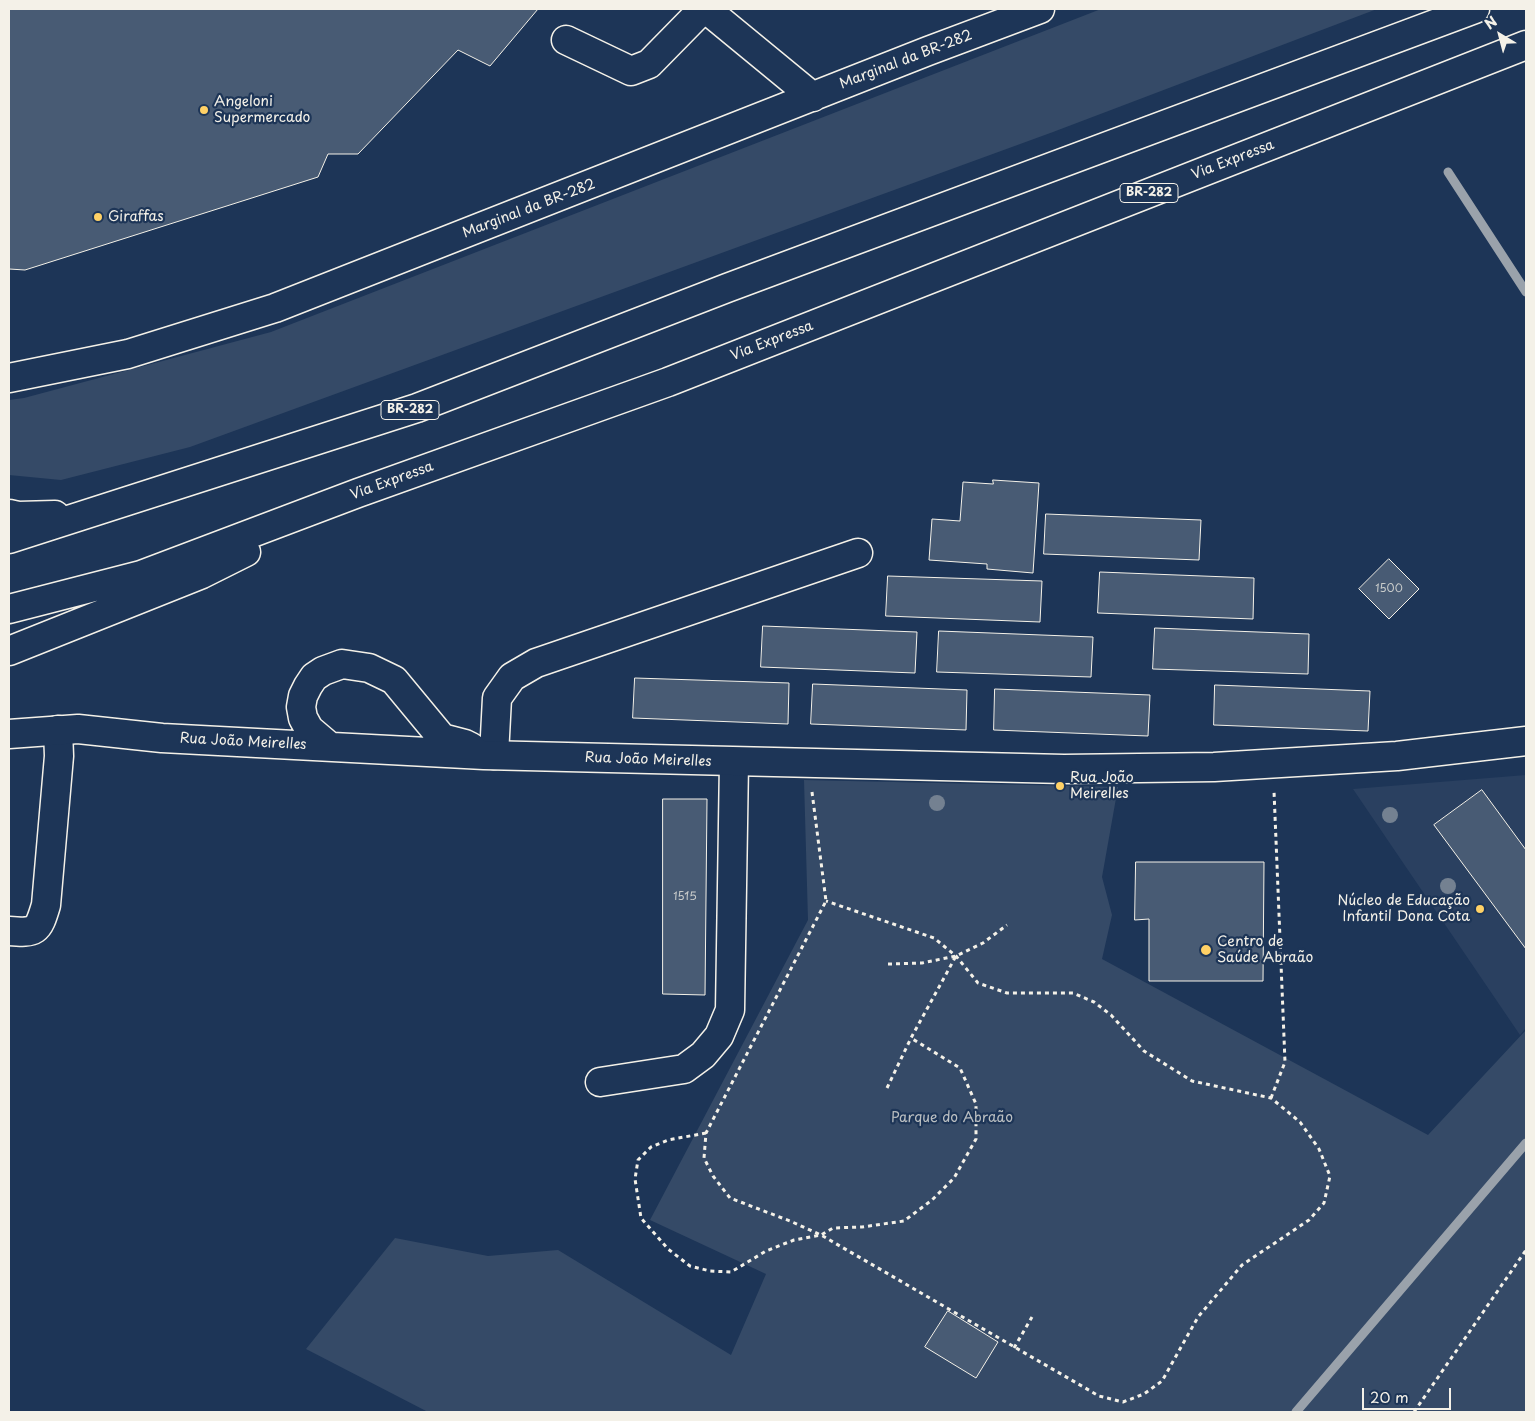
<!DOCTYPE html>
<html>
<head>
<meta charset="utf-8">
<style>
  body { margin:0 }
  #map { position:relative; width:1535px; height:1421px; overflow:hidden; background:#1d3557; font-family:"Playpen Sans",sans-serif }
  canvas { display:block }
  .frame { position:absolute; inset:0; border:10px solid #f4f1e8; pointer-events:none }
  .north { position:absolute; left:1475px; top:10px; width:50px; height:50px; -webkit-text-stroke:4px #1d3557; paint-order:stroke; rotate:323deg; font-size:14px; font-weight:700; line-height:20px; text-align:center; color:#f4f1e8 }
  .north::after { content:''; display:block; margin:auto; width:18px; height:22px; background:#f4f1e8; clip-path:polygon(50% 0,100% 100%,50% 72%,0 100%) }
  .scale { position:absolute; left:1362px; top:1388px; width:89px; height:22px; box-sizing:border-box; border:2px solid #f4f1e8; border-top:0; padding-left:6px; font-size:15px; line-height:18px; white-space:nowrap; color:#f4f1e8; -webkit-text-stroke:4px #1d3557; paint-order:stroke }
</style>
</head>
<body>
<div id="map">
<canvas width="1535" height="1421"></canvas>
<div class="frame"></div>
<div class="north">N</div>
<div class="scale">20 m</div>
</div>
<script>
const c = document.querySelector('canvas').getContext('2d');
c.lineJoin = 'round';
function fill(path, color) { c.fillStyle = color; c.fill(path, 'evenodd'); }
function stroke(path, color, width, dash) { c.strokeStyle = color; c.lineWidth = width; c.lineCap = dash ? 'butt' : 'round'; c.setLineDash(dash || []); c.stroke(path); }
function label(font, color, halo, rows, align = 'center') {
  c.font = font + ' "Playpen Sans",sans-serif'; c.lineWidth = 4.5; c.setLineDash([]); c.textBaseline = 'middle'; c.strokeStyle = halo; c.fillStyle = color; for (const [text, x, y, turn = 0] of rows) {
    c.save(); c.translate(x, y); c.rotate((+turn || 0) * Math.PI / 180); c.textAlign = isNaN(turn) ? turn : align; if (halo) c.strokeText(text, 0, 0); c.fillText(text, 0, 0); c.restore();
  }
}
fill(new Path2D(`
  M1526,775V1028L1520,1035L1353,789Z`), '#2a4060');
fill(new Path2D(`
  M1101,9H1377L1053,132L190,447L61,480L9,475V400L24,398L271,332Z
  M804,780L1118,787L1102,877L1112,915L1102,959L1428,1135L1526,1030V1412H428L306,1349L395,1238L488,1256L558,1250L731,1355L766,1274L650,1220L808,920Z`), '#354a67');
stroke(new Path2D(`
  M1448,172L1526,292
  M1296,1412L1526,1143`), '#9aa2ab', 9);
const building = new Path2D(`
  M9,9H538L490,66L458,50L358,154H328L318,177L25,270L9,269Z
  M993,480L1039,483L1033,573L987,569V564L929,560L932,519L960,521L963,482L993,484Z
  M1046,514L1201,520L1199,560L1044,554Z
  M1389,559L1419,589L1389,619L1359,589Z
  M1100,572L1254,578L1253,619L1098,613Z
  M888,576L1042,581L1040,622L886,616Z
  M763,626L917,632L915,673L761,667Z
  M1155,628L1309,634L1308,674L1153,669Z
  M939,631L1093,637L1091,677L937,672Z
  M635,678L789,683L788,724L633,718Z
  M813,684L967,690L966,730L811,724Z
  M1215,685L1370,691L1368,731L1214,725Z
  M995,689L1150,695L1148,736L994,730Z
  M1482,790L1526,850V949L1434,825Z
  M663,799H707L705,995L663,994Z
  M1136,862H1264L1263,981H1149V919L1135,920Z
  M948,1311L998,1342L976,1378L925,1347Z`);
fill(building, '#485b74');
stroke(building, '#f4f1e8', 1);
const minor = new Path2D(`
  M706,9L813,97
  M566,40L631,71L649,64L703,9
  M9,378L128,354L275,308L928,51L1040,9
  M494,755L497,698L512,677L536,663L858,553
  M9,931C36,933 38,932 46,905L59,756L58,730
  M600,1082L684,1069L703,1055L719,1036L730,1010L734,762`);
const major = new Path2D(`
  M9,734L78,729L162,738L484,755L1064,769L1214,767L1397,756L1526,741
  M329,746L309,729L303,718L301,707L303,696L308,686L314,677L323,671L342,664L369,668L394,680L442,738L465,744L471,747`);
const highway = new Path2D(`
  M9,514L18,516L55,515
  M9,539L417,408L727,288L1475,9
  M9,609L141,575L358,493L668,382L1526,45
  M9,651L202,574L246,552`);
stroke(minor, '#f4f1e8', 31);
stroke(major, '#f4f1e8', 31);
stroke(highway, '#f4f1e8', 31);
stroke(new Path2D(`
  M812,792L826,901L706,1133L704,1158L713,1176L730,1198L790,1221L821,1235L1099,1396L1123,1402L1144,1394L1162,1381L1198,1317L1242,1265L1309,1220L1324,1203L1330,1176L1319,1149L1300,1122L1271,1098L1192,1081L1144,1051L1111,1015L1094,1002L1073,993H1007L978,983L956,956L934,938L826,901
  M888,964L922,963L956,956L983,943L1007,925
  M887,1088L911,1038L956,956
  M1271,1098L1285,1062L1274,791
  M706,1133L668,1140L651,1147L638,1160L635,1179L641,1218L668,1249L690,1266L710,1271L731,1272L766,1251L794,1240L821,1235L833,1228L862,1227L904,1221L932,1200L954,1178L976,1139V1104L960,1068L911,1038
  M1014,1348L1032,1317
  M1414,1412L1526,1250`), '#f4f1e8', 3, [4, 4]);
stroke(minor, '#1d3557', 28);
stroke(major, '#1d3557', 28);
stroke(highway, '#1d3557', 28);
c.fillStyle = '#748191';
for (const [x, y] of [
  [937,803],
  [1390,815],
  [1448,886]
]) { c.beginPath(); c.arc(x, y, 8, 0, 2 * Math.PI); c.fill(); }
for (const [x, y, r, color] of [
  [204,110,5,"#ffd166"],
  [98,217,5,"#ffd166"],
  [1060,786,5,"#ffd166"],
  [1480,909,5,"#ffd166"],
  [1206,950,6,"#ffd166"]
]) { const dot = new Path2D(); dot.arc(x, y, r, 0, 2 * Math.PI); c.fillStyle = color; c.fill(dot); stroke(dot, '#1d3557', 2); }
label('11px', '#c9cccb', null, [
  ["1500",1389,589],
  ["1515",685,897]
]);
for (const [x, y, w] of [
  [1149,193,58],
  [410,410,58]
]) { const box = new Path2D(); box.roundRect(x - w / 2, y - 9.5, w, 19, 4); c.fillStyle = '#1d3557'; c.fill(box); stroke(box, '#f4f1e8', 1); }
label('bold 12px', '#f4f1e8', null, [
  ["BR-282",1149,193],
  ["BR-282",410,410]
]);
label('14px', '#f4f1e8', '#1d3557', [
  ["Marginal da BR-282",906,60,-21],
  ["Via Expressa",1233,160,-21],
  ["Marginal da BR-282",529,209,-21],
  ["Via Expressa",772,341,-21],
  ["Via Expressa",392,481,-20],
  ["Rua João Meirelles",243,742,3],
  ["Rua João Meirelles",648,760,2]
]);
label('14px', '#f4f1e8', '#1d3557', [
  ["Angeloni",214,102],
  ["Supermercado",214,118],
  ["Giraffas",108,217],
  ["Rua João",1070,778],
  ["Meirelles",1070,794],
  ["Núcleo de Educação",1470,901,"right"],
  ["Infantil Dona Cota",1470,917,"right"],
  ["Centro de",1217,942],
  ["Saúde Abraão",1217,958]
], 'left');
label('14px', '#bbbfc1', '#1d3557', [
  ["Parque do Abraão",952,1118]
]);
</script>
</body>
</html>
